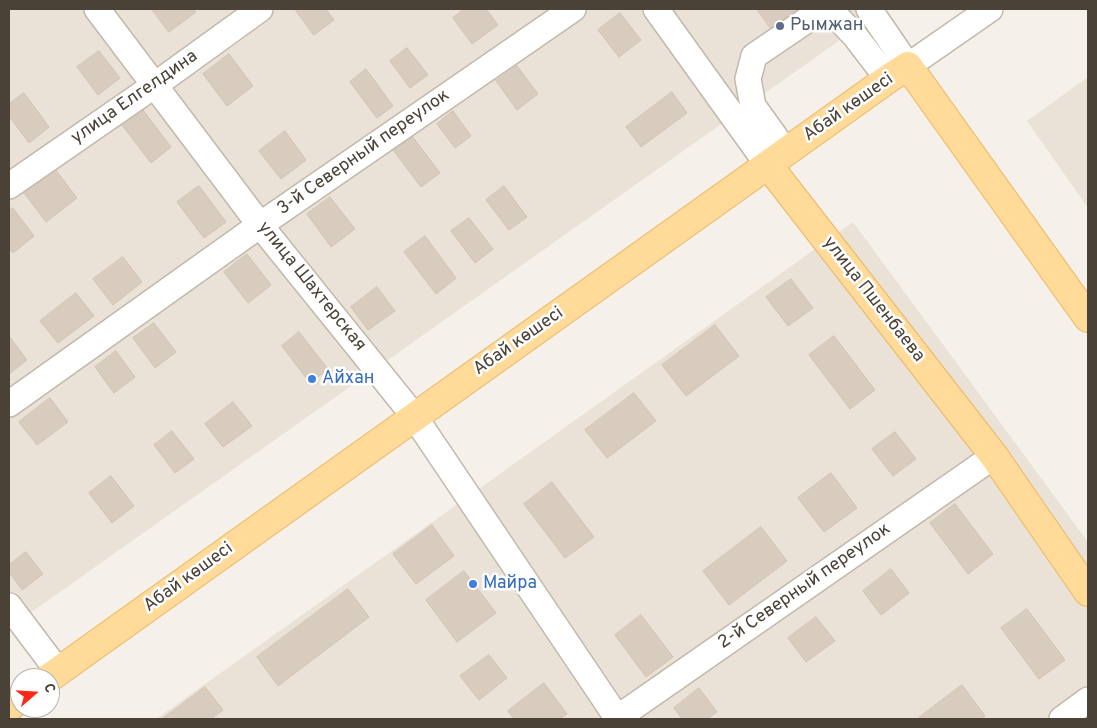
<!DOCTYPE html>
<html>
<head>
<meta charset="utf-8">
<style>
  body { margin:0 }
  #map { position:relative; width:1097px; height:728px; overflow:hidden; background:#f5f1ea; font-family:Overpass,sans-serif }
  canvas { display:block }
  .frame { position:absolute; inset:0; border:10px solid #4a4137; pointer-events:none }
  .north { position:absolute; left:10px; top:668px; width:50px; height:50px; box-sizing:border-box; background:#fff; border:1px solid #b7b3af; border-radius:50%; rotate:71deg; font-size:14px; font-weight:700; line-height:20px; text-align:center; color:#4a4137 }
  .north::after { content:''; display:block; margin:auto; width:18px; height:22px; background:#ff2817; clip-path:polygon(50% 0,100% 100%,50% 72%,0 100%) }
</style>
</head>
<body>
<div id="map">
<canvas width="1097" height="728"></canvas>
<div class="frame"></div>
<div class="north">С</div>
</div>
<script>
const c = document.querySelector('canvas').getContext('2d');
c.lineJoin = 'round';
function fill(path, color) { c.fillStyle = color; c.fill(path, 'evenodd'); }
function stroke(path, color, width, dash) { c.strokeStyle = color; c.lineWidth = width; c.lineCap = dash ? 'butt' : 'round'; c.setLineDash(dash || []); c.stroke(path); }
function label(font, color, halo, rows, align = 'center') {
  c.font = font + ' Overpass,sans-serif'; c.lineWidth = 5; c.setLineDash([]); c.textBaseline = 'middle'; c.strokeStyle = halo; c.fillStyle = color; for (const [text, x, y, turn = 0] of rows) {
    c.save(); c.translate(x, y); c.rotate((+turn || 0) * Math.PI / 180); c.textAlign = isNaN(turn) ? turn : align; if (halo) c.strokeText(text, 0, 0); c.fillText(text, 0, 0); c.restore();
  }
}
fill(new Path2D(`
  M9,9H884L9,628Z
  M1088,77V208L1027,121Z
  M853,222L1088,542V719H156Z`), '#eae2d7');
const building = new Path2D(`
  M152,9H193L196,12L169,32Z
  M295,9H326L334,20L314,35Z
  M464,9H486L498,25L472,44L453,18Z
  M757,9H800L805,16L776,36Z
  M620,13L641,40L619,57L598,30Z
  M407,48L428,75L410,88L390,61Z
  M99,51L120,78L98,95L77,67Z
  M229,54L253,86L227,106L203,74Z
  M517,66L538,94L517,110L496,81Z
  M366,69L393,106L377,118L350,82Z
  M672,92L687,113L641,147L626,127Z
  M24,93L49,127L29,143L9,116V104Z
  M143,110L171,147L151,163L122,125Z
  M453,111L471,136L455,148L437,124Z
  M285,131L306,160L281,179L259,151Z
  M412,136L440,173L421,187L393,150Z
  M55,169L77,198L46,222L24,193Z
  M199,186L226,222L204,238L177,202Z
  M504,186L527,217L509,230L486,200Z
  M330,197L355,229L331,247L307,214Z
  M13,208L34,236L13,253L9,248V211Z
  M469,218L493,249L475,263L451,231Z
  M425,236L456,278L436,294L404,252Z
  M247,254L271,285L248,303L224,272Z
  M123,257L142,282L113,305L93,279Z
  M791,279L813,308L788,326L766,297Z
  M377,287L395,311L368,330L351,307Z
  M76,293L94,316L58,343L40,321Z
  M154,323L176,352L155,368L133,338Z
  M715,325L739,356L686,396L662,365Z
  M299,332L328,369L310,383L282,346Z
  M9,336L27,360L9,374Z
  M834,336L875,390L850,409L809,355Z
  M116,351L135,377L114,393L95,367Z
  M634,393L656,421L607,458L585,430Z
  M50,398L68,422L37,445L19,422Z
  M233,402L252,426L223,447L205,424Z
  M172,431L194,459L175,473L154,445Z
  M895,432L916,459L893,476L872,449Z
  M831,473L857,508L824,532L798,498Z
  M111,476L134,506L112,523L89,493Z
  M552,482L594,537L565,558L524,504Z
  M955,504L993,554L968,574L930,523Z
  M432,525L454,556L416,584L393,554Z
  M761,527L787,561L729,605L703,571Z
  M26,552L43,574L22,590L9,572V565Z
  M891,569L909,593L881,615L863,591Z
  M464,571L496,613L457,642L426,600Z
  M348,589L369,617L278,686L257,657Z
  M1027,609L1065,660L1039,679L1001,628Z
  M641,615L673,657L646,677L615,635Z
  M816,617L835,641L806,662L788,638Z
  M489,655L507,678L479,700L460,676Z
  M544,683L567,714L560,719H514L508,711Z
  M962,685L985,716L980,719H917Z
  M205,687L223,710L211,719H162Z
  M699,688L717,712L707,719H682L674,708Z`);
fill(building, '#d8ccbe');
stroke(building, '#d3c3b1', 1);
const minor = new Path2D(`
  M97,9L260,225L414,416L618,719
  M656,9L768,165
  M869,9L908,66L990,9
  M786,152L753,106L748,79L754,56L819,12L838,18L855,36L888,79
  M9,186L155,85L260,9
  M9,404L260,225L573,9
  M9,606L58,671
  M616,719L994,456
  M1062,719L1088,700`);
const major = new Path2D(`
  M768,165L994,456L1088,592
  M49,678L888,79L908,66L1088,318
  M9,707L20,699`);
stroke(minor, '#c2b8ab', 28);
stroke(major, '#eab763', 30);
stroke(minor, '#fff', 25);
stroke(major, '#ffda99', 28);
for (const [x, y, r, color] of [
  [780,26,5,"#5c6f8a"],
  [312,379,5,"#3f7fe0"],
  [473,584,5,"#3f7fe0"]
]) { const dot = new Path2D(); dot.arc(x, y, r, 0, 2 * Math.PI); c.fillStyle = color; c.fill(dot); stroke(dot, '#fff', 2); }
label('18px', '#4e5e75', '#fff', [
  ["Рымжан",790,26]
], 'left');
label('18px', '#4a4137', '#fff', [
  ["улица Елгелдина",135,98,-35],
  ["Абай көшесі",849,108,-35],
  ["3-й Северный переулок",364,153,-35],
  ["улица Шахтерская",311,287,51],
  ["улица Пшенбаева",873,300,52],
  ["Абай көшесі",519,342,-35],
  ["Абай көшесі",189,578,-36],
  ["2-й Северный переулок",805,587,-35]
]);
label('18px', '#366cbe', '#fff', [
  ["Айхан",322,379],
  ["Майра",483,584]
], 'left');
</script>
</body>
</html>
